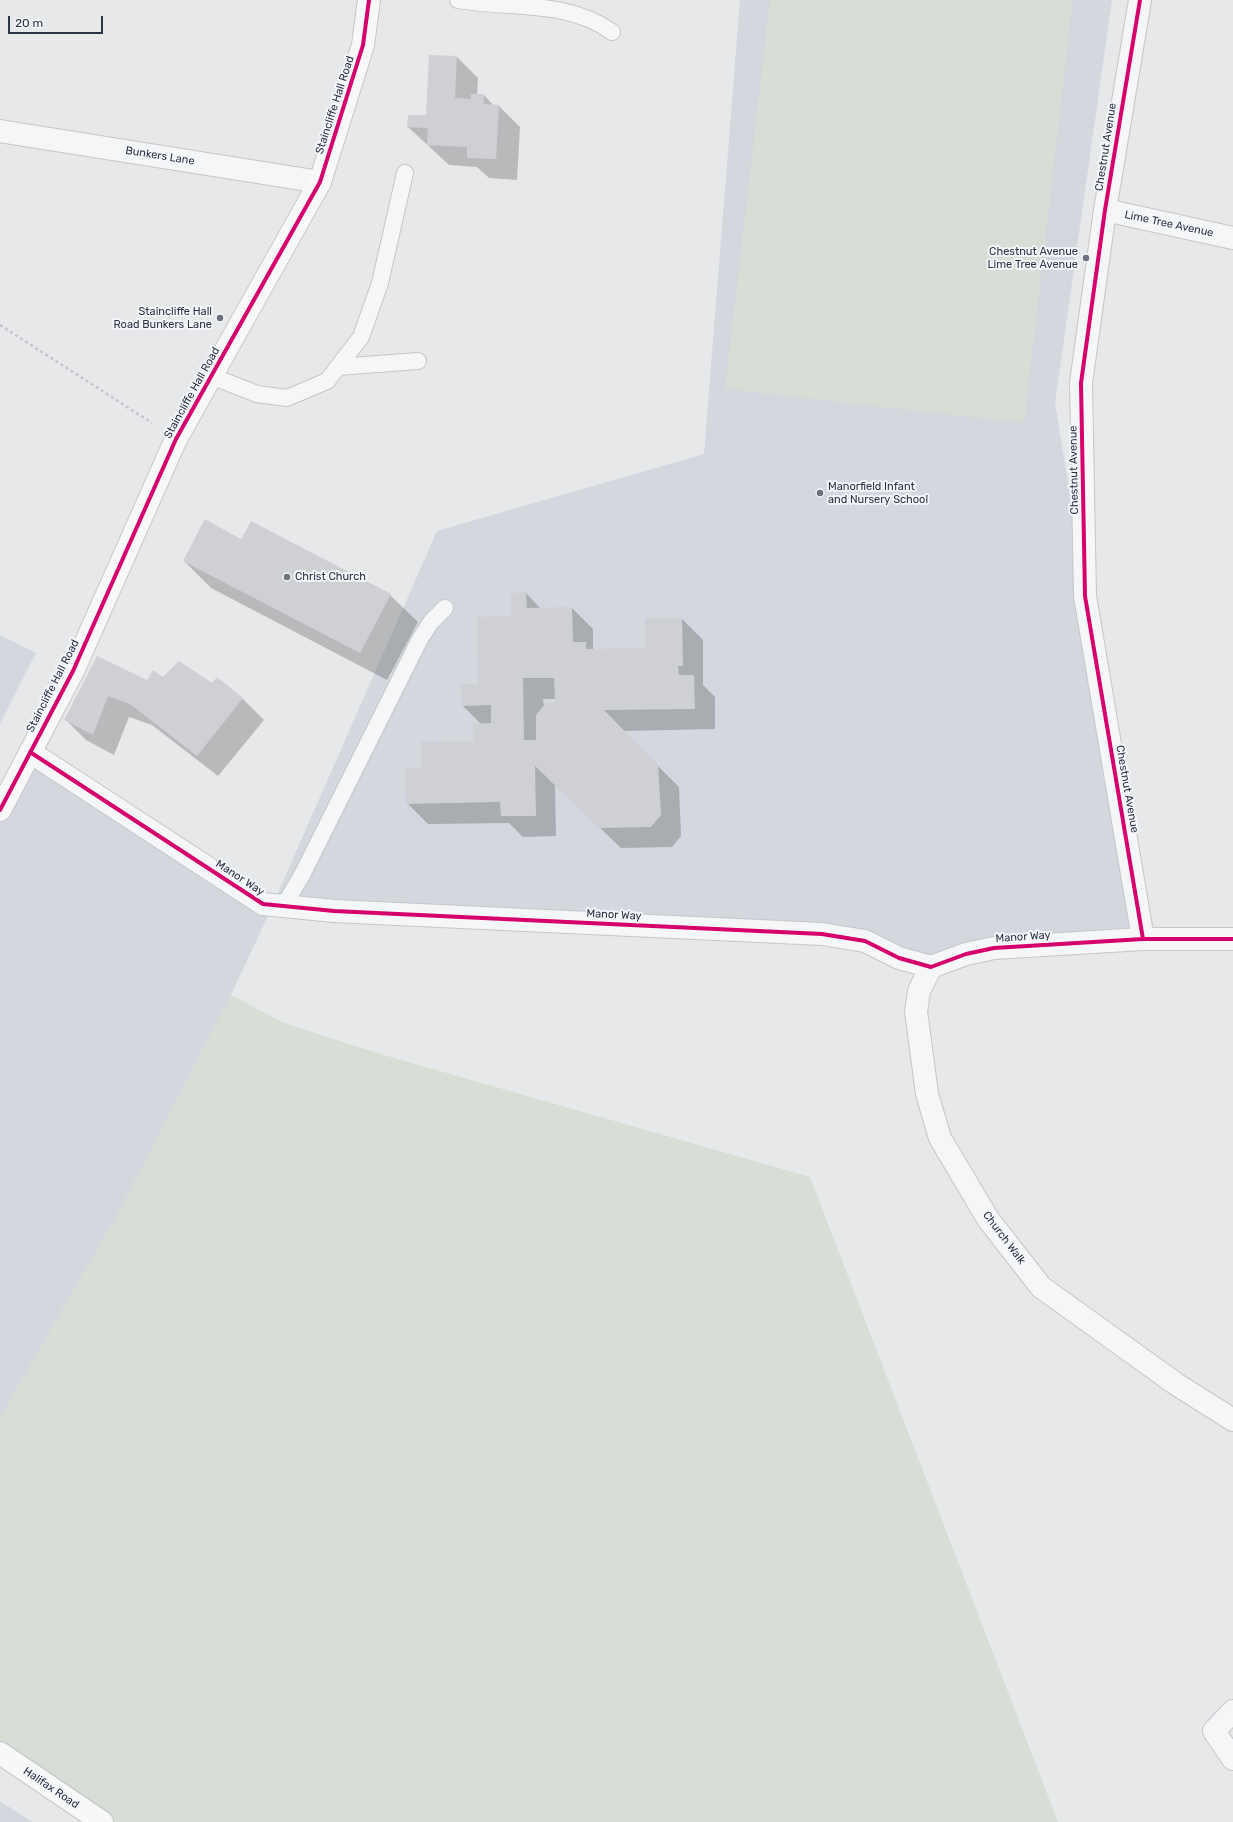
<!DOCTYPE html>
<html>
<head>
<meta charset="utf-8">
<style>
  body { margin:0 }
  #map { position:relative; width:1233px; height:1822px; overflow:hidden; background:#e6e8ea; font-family:Rubik,sans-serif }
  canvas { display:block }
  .scale { position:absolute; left:8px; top:16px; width:95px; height:18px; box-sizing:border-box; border:2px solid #2b3445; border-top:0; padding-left:5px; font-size:12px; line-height:14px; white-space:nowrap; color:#2b3445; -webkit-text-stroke:3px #f4f6f9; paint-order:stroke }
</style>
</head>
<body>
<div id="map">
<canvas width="1233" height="1822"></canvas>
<div class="scale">20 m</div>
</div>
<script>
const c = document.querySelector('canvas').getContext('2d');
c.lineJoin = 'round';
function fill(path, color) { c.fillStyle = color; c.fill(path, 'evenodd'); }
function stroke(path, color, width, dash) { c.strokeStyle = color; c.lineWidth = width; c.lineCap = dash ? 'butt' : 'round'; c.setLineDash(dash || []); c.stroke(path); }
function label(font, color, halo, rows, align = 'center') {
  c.font = font + ' Rubik,sans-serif'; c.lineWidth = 4; c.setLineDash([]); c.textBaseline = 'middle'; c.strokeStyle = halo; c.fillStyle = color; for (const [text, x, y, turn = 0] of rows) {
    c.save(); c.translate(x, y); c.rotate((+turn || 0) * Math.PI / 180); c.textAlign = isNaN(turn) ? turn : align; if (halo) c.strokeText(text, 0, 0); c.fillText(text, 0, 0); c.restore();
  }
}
fill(new Path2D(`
  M740,0H1112L1055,403L1143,939L931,967L865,941L273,905L231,995L120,1210L0,1418V810L30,752L273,904L437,531L704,454Z
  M0,635L36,653L0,724Z
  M0,1801L32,1822H0Z`), '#d4d7dd');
fill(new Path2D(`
  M770,0H1073L1024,423L725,389Z
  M231,995L282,1022L377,1053L810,1177L1058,1822H102L0,1753V1418L120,1210Z`), '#d6ded6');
fill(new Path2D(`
  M457,57L478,78L477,95H484L494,106H499L520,127L517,180L489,178L477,167L449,165L408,127L427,116Z
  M242,540L390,595L418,622L387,680L211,588L184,561Z
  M526,593L541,609L572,608L593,629V650L646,649L682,619L703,640V685L715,697V729L623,731L679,787L681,836L672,847L621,848L555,785L556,836L523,837L509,823L428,824L407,803L422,769L474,742L482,725L463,706L479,685L512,617ZM543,699H556V703L544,707Z
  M98,657L147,681L164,678L212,685L217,678L243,699L264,720L218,776L152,725L129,717L114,755L86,740L65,719Z`), '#0003');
fill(new Path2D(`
  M429,55L457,56L455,98L471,99V94H484V104L499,105L496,159L467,158V147L427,145L428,128L407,127L408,115H426Z
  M205,519L241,539L251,521L391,594L360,653L183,561Z
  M526,592L527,608L572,607L573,642H586V649L645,648V618H682L683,666H678L679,675H694L695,709L604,710L658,765L661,815L651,827L599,828L535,766L536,816H501L500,802L406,804L405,768H421V742L473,741V724L491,723V705L462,706L461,684H478L477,617L511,616V593ZM523,678H554L555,702L546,703L536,715V740H524Z
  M97,656L147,680L153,670L163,677L179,661L212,683L217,677L243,698L197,756L130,704L108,696L93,735L64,720Z`), '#ced0d3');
const lane = new Path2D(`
  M458,0C511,9 568,0 612,32
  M338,367L418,361
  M211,376L257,394L287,398L327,381L361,337L380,283L405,173
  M283,907L302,875L420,639L431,622L445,608`);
const street = new Path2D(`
  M1140,0L1105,210L1081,383L1085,596L1143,939
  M0,131L320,182
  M1105,210L1233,238
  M30,752L263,904L334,911L822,934L865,941L899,958L931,967L966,954L994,948L1143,939H1233
  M931,967L919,991L916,1011L927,1094L940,1138L988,1219L1041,1287L1176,1384L1233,1420
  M1233,1711L1214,1731L1233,1759`);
const secondary = new Path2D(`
  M0,810L73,671L176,439L320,182L363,45L369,0`);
const primary = new Path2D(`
  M0,1753L102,1822`);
stroke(lane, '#c4c6c8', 18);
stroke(street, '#c4c6c8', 24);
stroke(secondary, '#c4c6c8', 24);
stroke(primary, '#c2c5c8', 24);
stroke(new Path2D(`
  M0,325L152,423`), '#c5c6ca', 2.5, [3, 3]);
stroke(lane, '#f5f6f7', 16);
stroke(street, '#f5f6f7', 22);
stroke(secondary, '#f8f8f8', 22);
stroke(primary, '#f8f8f8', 22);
stroke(new Path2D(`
  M1140,0L1105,210L1081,383L1085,596L1143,939
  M30,752L263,904L334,911L822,934L865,941L899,958L931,967L966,954L994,948L1143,939H1233
  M0,810L73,671L176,439L320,182L363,45L369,0`), '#d6006c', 4);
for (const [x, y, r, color] of [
  [1086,258,4,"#6c737f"],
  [220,318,4,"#6c737f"],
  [820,493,4,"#6c737f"],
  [287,577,4,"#6c737f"]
]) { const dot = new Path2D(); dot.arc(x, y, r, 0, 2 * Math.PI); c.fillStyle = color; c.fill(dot); stroke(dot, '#f4f6f9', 1.5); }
label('11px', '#2b3445', '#f4f6f9', [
  ["Staincliffe Hall Road",335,105,-72],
  ["Chestnut Avenue",1106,147,-81],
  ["Bunkers Lane",160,156,9],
  ["Lime Tree Avenue",1169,224,12],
  ["Staincliffe Hall Road",192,393,-61],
  ["Chestnut Avenue",1074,470,-91],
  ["Staincliffe Hall Road",53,686,-63],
  ["Chestnut Avenue",1127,789,80],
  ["Manor Way",240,878,33],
  ["Manor Way",614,915,3],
  ["Manor Way",1023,937,-4],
  ["Church Walk",1004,1238,53],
  ["Halifax Road",51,1788,34]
]);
label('11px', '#2b3445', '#f4f6f9', [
  ["Chestnut Avenue",1078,252],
  ["Lime Tree Avenue",1078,265],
  ["Staincliffe Hall",212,312],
  ["Road Bunkers Lane",212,325],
  ["Manorfield Infant",828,487,"left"],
  ["and Nursery School",828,500,"left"],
  ["Christ Church",295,577,"left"]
], 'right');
</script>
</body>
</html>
